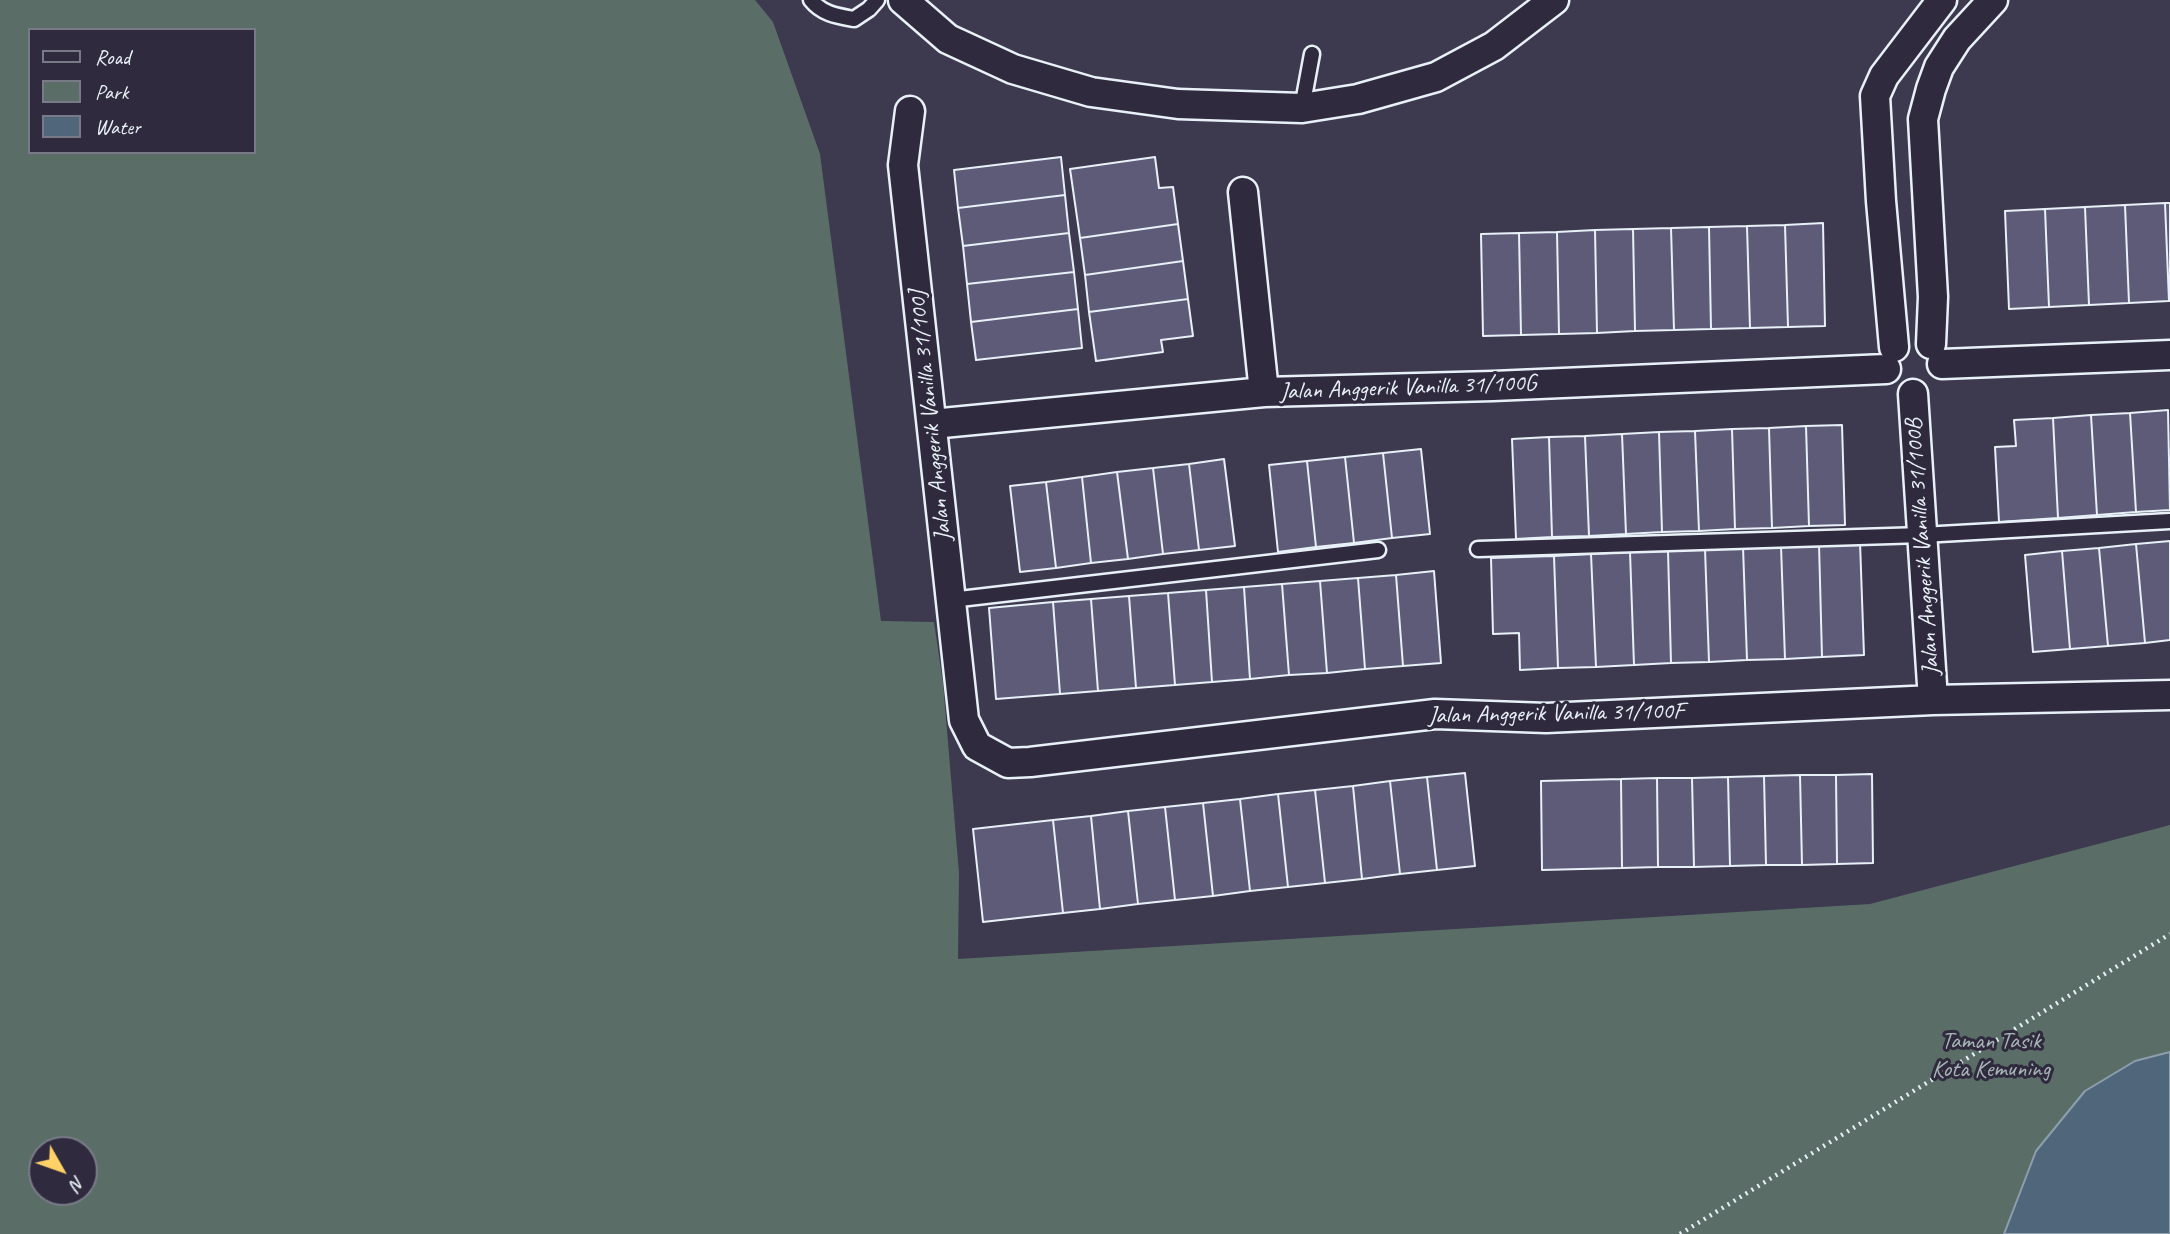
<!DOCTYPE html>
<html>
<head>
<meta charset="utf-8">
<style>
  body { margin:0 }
  #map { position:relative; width:2170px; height:1234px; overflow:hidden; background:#3d394f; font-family:Caveat,sans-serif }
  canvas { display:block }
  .legend { position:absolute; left:28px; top:28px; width:228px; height:126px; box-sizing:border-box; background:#2f2a3d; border:2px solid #797a88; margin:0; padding:9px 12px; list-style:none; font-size:21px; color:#e8f1f8 }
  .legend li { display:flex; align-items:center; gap:14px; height:35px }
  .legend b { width:35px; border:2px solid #797a88 }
  .north { position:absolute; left:28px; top:1136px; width:70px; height:70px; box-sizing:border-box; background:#2f2a3d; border:2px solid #797a88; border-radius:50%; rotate:130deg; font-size:19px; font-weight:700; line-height:28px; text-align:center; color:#e8f1f8 }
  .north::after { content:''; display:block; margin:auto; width:24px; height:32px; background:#ffd166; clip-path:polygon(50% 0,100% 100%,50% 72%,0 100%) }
</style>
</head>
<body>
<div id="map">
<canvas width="2170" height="1234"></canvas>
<ul class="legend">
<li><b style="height:9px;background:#2f2a3d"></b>Road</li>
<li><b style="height:19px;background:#5a6e67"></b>Park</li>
<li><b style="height:19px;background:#50667b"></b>Water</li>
</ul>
<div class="north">N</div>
</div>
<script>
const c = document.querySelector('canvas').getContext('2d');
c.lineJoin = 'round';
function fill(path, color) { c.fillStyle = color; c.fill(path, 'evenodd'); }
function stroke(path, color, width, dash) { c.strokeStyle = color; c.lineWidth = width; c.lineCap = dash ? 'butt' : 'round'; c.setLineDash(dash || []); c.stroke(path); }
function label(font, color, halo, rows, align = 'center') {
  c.font = font + ' Caveat,sans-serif'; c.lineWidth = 6; c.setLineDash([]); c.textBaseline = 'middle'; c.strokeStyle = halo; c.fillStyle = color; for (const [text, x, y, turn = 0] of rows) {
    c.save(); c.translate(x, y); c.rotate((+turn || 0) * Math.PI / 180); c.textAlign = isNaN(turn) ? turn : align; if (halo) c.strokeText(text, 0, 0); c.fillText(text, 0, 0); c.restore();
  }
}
fill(new Path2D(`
  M0,0H755L773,22L820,154L881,621L934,622L943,683L959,873L958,959L1870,904L2170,825V1234H0ZM30,30H254V152H30ZM42,1150H84V1192H42Z`), '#5a6e67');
const water = new Path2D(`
  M2170,1052V1234H2004L2036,1151L2085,1091L2135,1061Z`);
fill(water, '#50667b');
stroke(water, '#8d9ead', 2);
const building = new Path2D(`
  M1061,157L1065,195L958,208L954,170Z
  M1155,157L1159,188L1173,187L1178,224L1080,238L1070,169Z
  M1065,195L1069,233L963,246L958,208Z
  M2165,203H2170V301H2169Z
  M2165,203L2169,301L2129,303L2125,205Z
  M2125,205L2129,303L2089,305L2085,207Z
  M2085,207L2089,305L2049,307L2045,209Z
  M2045,209L2049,307L2009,309L2005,211Z
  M1823,223L1825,326L1788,327L1785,225Z
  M1178,224L1183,261L1085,275L1080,238Z
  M1785,225L1788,327L1750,328L1747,226Z
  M1747,226L1750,328L1711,329L1709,227Z
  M1709,227L1711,329L1674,330L1671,228Z
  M1671,228L1674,330L1635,331L1633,229Z
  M1633,229L1635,331L1597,333L1595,230Z
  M1595,230L1597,333L1559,334L1557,232Z
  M1557,232L1559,334L1521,335L1519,233Z
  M1069,233L1074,272L967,284L963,246Z
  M1519,233L1521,335L1483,336L1481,234Z
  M1183,261L1188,299L1089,312L1085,275Z
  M1074,272L1078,309L971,322L967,284Z
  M1188,299L1193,336L1161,340L1163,352L1096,361L1089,312Z
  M1078,309L1082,348L976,360L971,322Z
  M2168,410L2170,510L2136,512L2130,413Z
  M2130,413L2136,512L2097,515L2091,415Z
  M2091,415L2097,515L2058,518L2053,418Z
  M2053,418L2058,518L1999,522L1995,447L2016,446L2014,420Z
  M1842,425L1845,525L1809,526L1806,426Z
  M1806,426L1809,526L1772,528L1769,428Z
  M1769,428L1772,528L1735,529L1732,429Z
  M1732,429L1735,529L1699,531L1695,431Z
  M1695,431L1699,531L1662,532L1659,432Z
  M1659,432L1662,532L1626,534L1622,434Z
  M1622,434L1626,534L1589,536L1585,436Z
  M1585,436L1589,536L1552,537L1549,437Z
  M1549,437L1552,537L1516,539L1512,439Z
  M1421,449L1430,534L1392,538L1383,453Z
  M1383,453L1392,538L1354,543L1345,457Z
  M1345,457L1354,543L1316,547L1307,461Z
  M1224,459L1235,546L1199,550L1189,464Z
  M1307,461L1316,547L1278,552L1269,465Z
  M1189,464L1199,550L1163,554L1153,468Z
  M1153,468L1163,554L1128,559L1117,472Z
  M1117,472L1128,559L1091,563L1082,477Z
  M1082,477L1091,563L1056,568L1046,482Z
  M1046,482L1056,568L1020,572L1010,486Z
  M2170,541V640L2145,643L2136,544Z
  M1860,542L1864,655L1822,657L1819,544Z
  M1819,544L1822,657L1785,659L1781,546Z
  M2136,544L2145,643L2108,646L2099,548Z
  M1781,546L1785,659L1747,660L1743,547Z
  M1743,547L1747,660L1709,662L1705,549Z
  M2099,548L2108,646L2070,649L2062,551Z
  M1705,549L1709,662L1671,663L1668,551Z
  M1668,551L1671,663L1634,665L1630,552Z
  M2062,551L2070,649L2033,652L2025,555Z
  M1630,552L1634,665L1596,667L1591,554Z
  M1591,554L1596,667L1558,668L1554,556Z
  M1554,556L1558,668L1520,670L1519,633L1493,634L1491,558Z
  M1434,571L1441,663L1403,666L1396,575Z
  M1396,575L1403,666L1365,669L1358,578Z
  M1358,578L1365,669L1327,673L1320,581Z
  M1320,581L1327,673L1289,675L1282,584Z
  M1282,584L1289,675L1250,679L1244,587Z
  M1244,587L1250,679L1212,682L1206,590Z
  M1206,590L1212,682L1175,685L1168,593Z
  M1168,593L1175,685L1136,688L1129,596Z
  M1129,596L1136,688L1098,691L1091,599Z
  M1091,599L1098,691L1060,694L1053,602Z
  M1053,602L1060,694L996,699L989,608Z
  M1465,773L1475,866L1437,870L1427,777Z
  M1872,774L1873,863L1837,864L1836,775Z
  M1800,775L1802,865H1766L1764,776Z
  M1800,775H1836L1837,864L1802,865Z
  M1764,776L1766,865L1730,866L1728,777Z
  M1427,777L1437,870L1400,874L1390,781Z
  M1728,777L1730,866L1694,867L1692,778Z
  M1657,778L1658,867L1622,868L1621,779Z
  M1657,778H1692L1694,867H1658Z
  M1621,779L1622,868L1542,870L1541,781Z
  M1390,781L1400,874L1362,879L1353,786Z
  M1353,786L1362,879L1325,883L1315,790Z
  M1315,790L1325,883L1288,887L1278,794Z
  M1278,794L1288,887L1250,891L1240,799Z
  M1240,799L1250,891L1213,896L1203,803Z
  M1203,803L1213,896L1175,900L1165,807Z
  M1165,807L1175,900L1138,904L1128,811Z
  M1128,811L1138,904L1100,909L1091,816Z
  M1091,816L1100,909L1063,913L1053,820Z
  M1053,820L1063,913L983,922L973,829Z`);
fill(building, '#5e5b78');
stroke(building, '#e8f1f8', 2);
const lane = new Path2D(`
  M811,0C822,14 837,16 854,19L869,9L877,0
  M1302,108L1312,54
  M1478,549L1922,535L2170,521
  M951,600L1378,550`);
const street = new Path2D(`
  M903,0L948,39L1013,69L1091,92L1178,104L1302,108L1358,99L1436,77L1494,46L1554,0
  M910,111L903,165L964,720L977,746L1008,763L1030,762L1435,714L1546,718L1933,700L2170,695
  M1243,192L1264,392
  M1931,344L1933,297L1923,119L1931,89L1939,67L1957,39L1993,0
  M1894,347L1881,201L1875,96L1884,76L1942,0
  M1942,364L2170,355
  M1913,394L1933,700
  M932,424L1264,392L1493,386L1886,369`);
stroke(lane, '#e8f1f8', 19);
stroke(street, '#e8f1f8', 33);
stroke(new Path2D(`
  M1680,1234L2170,934`), '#e8f1f8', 4.5, [2, 5]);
stroke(lane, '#2f2a3d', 14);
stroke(street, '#2f2a3d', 28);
label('24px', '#e8f1f8', '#2f2a3d', [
  ["Jalan Anggerik Vanilla 31/100G",1408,388,-2],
  ["Jalan Anggerik Vanilla 31/100J",931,416,-96],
  ["Jalan Anggerik Vanilla 31/100B",1923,547,-94],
  ["Jalan Anggerik Vanilla 31/100F",1556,714,-1]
]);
label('24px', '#a8b6b7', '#2f2a3d', [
  ["Taman Tasik",1991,1042],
  ["Kota Kemuning",1991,1070]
]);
</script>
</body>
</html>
